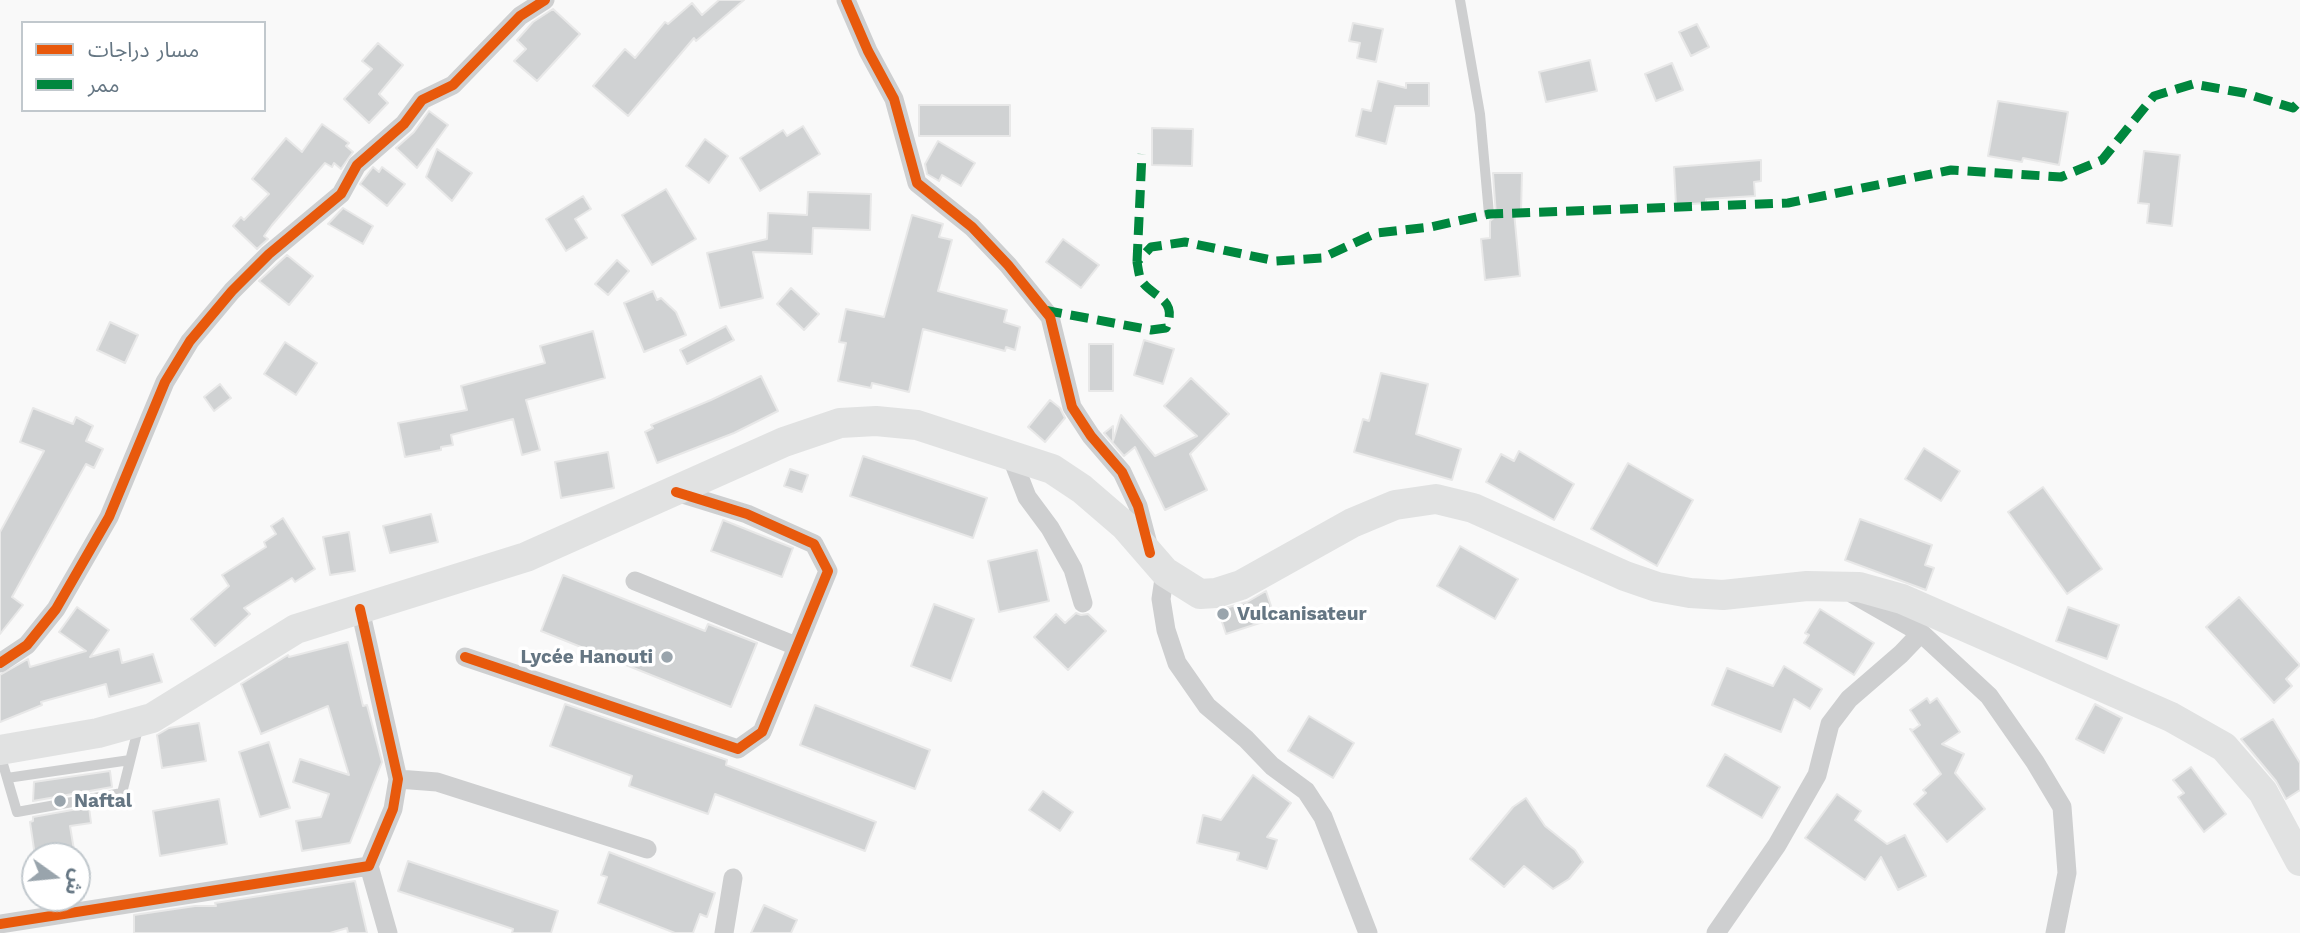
<!DOCTYPE html>
<html>
<head>
<meta charset="utf-8">
<style>
  body { margin:0 }
  #map { position:relative; width:2300px; height:933px; overflow:hidden; background:#f9f9f9; font-family:"Work Sans","Noto Sans Arabic",sans-serif }
  canvas { display:block }
  .legend { position:absolute; left:21px; top:21px; width:245px; height:91px; box-sizing:border-box; background:#fff; border:2px solid #c1c8cd; margin:0; padding:9px 12px; list-style:none; font-size:21px; color:#657683 }
  .legend li { display:flex; align-items:center; gap:14px; height:35px }
  .legend b { width:35px; border:2px solid #c1c8cd }
  .north { position:absolute; left:21px; top:842px; width:70px; height:70px; box-sizing:border-box; background:#fff; border:2px solid #c1c8cd; border-radius:50%; rotate:105deg; font-size:19px; font-weight:700; line-height:28px; text-align:center; color:#657683 }
  .north::after { content:''; display:block; margin:auto; width:24px; height:32px; background:#99a4ac; clip-path:polygon(50% 0,100% 100%,50% 72%,0 100%) }
</style>
</head>
<body>
<div id="map">
<canvas width="2300" height="933"></canvas>
<ul class="legend">
<li><b style="height:9px;background:#e8590c"></b>مسار دراجات</li>
<li><b style="height:9px;background:#00873e"></b>ممر</li>
</ul>
<div class="north">ش</div>
</div>
<script>
const c = document.querySelector('canvas').getContext('2d');
c.lineJoin = 'round';
function fill(path, color) { c.fillStyle = color; c.fill(path, 'evenodd'); }
function stroke(path, color, width, dash) { c.strokeStyle = color; c.lineWidth = width; c.lineCap = dash ? 'butt' : 'round'; c.setLineDash(dash || []); c.stroke(path); }
function label(font, color, halo, rows, align = 'center') {
  c.font = font + ' "Work Sans",sans-serif'; c.lineWidth = 7; c.setLineDash([]); c.textBaseline = 'middle'; c.strokeStyle = halo; c.fillStyle = color; for (const [text, x, y, turn = 0] of rows) {
    c.save(); c.translate(x, y); c.rotate((+turn || 0) * Math.PI / 180); c.textAlign = isNaN(turn) ? turn : align; if (halo) c.strokeText(text, 0, 0); c.fillText(text, 0, 0); c.restore();
  }
}
const building = new Path2D(`
  M719,0H744L696,41L694,38L628,116L593,86L625,49L635,58L665,22L668,24L692,3L702,15Z
  M553,9L580,34L537,81L514,61L526,49L517,40L533,22Z
  M1353,23L1383,29L1376,62L1357,58L1360,43L1349,41Z
  M1697,24L1709,47L1691,56L1679,32Z
  M378,43L403,65L379,94L388,103L369,123L344,99L372,69L362,61Z
  M1590,60L1597,91L1546,102L1539,72Z
  M1672,63L1683,90L1656,101L1645,74Z
  M1378,81L1406,88V83H1429V106H1395L1386,144L1356,136L1362,109L1371,111Z
  M1998,101L2068,112L2059,165L2023,158L2022,162L1988,156Z
  M919,105H1010V136H919Z
  M429,111L448,125L417,168L396,148L414,132Z
  M322,124L349,143L346,146L353,152L341,169L334,163L332,167L325,163L272,225L264,236L268,239L257,249L233,226L241,217L244,220L269,194L252,179L286,138L302,152Z
  M803,126L820,154L760,191L740,158L783,130L787,136Z
  M1152,128L1193,129L1192,166L1152,165Z
  M705,139L728,156L709,183L686,166Z
  M938,141L975,163L961,186L942,175L939,181L927,174L925,164Z
  M437,149L472,173L452,201L426,177Z
  M2144,151L2180,155L2172,226L2147,223L2149,204L2138,203Z
  M1761,160V181L1754,182L1755,196L1706,199V203L1676,205L1674,167Z
  M373,167L379,172L382,167L405,184L387,206L360,184Z
  M1493,173H1522L1521,212H1514L1520,276L1485,280L1481,239L1490,238V221L1496,216Z
  M666,189L696,239L652,265L622,215Z
  M808,192L871,194L870,230L813,228L812,254L753,252L763,298L720,308L707,253L767,239L768,213L807,215Z
  M583,196L591,209L575,219L587,238L566,251L546,219Z
  M343,208L373,226L363,244L328,224Z
  M912,215L943,224L939,237L952,240L938,291L1007,310L1004,322L1020,327L1015,350L1006,347L1005,351L923,329L909,392L872,383L871,388L838,381L846,343L839,342L846,309L884,317Z
  M1063,239L1099,265L1081,288L1046,262Z
  M287,255L313,276L289,305L259,281Z
  M617,260L629,271L608,295L595,284Z
  M791,288L819,314L804,330L777,304Z
  M653,291L657,300L661,298L676,312L686,335L644,352L624,303Z
  M110,322L138,335L125,363L97,350Z
  M726,326L734,340L687,364L680,350Z
  M593,331L605,378L526,400L540,450L522,455L513,419L451,435L453,445L441,447V450L405,457L398,423L467,410L461,386L545,363L540,346Z
  M1144,340L1174,349L1163,384L1134,375Z
  M285,342L317,363L296,395L264,374Z
  M1089,344H1113V391H1089Z
  M1381,373L1428,384L1416,434L1461,449L1452,480L1354,452L1363,419L1369,421Z
  M761,376L778,411L734,433L657,463L645,432L653,428L651,425L711,400Z
  M1191,378L1229,414L1190,454L1207,490L1165,510L1135,447L1124,456L1104,433L1113,426V441L1121,415L1155,456L1197,436L1164,406Z
  M220,384L231,398L214,411L204,397Z
  M1050,400L1060,408L1065,418L1045,442L1028,427Z
  M33,408L73,424L76,417L93,426L86,441L103,449L94,468L86,464L12,597L23,605L0,634V532L44,451L20,442Z
  M1924,448L1960,471L1941,501L1905,479Z
  M1519,451L1574,484L1554,520L1486,482L1501,454L1514,461Z
  M608,452L614,488L561,498L555,462Z
  M863,456L987,498L973,538L850,496Z
  M1628,463L1693,500L1657,566L1591,529Z
  M790,469L808,475L802,492L784,486Z
  M2043,487L2102,569L2067,594L2008,512Z
  M431,514L438,542L390,553L383,526Z
  M283,518L315,569L295,582L292,578L244,608L250,614L215,646L191,619L229,586L222,575L266,547L264,542L276,534L271,526Z
  M1860,519L1932,545L1925,565L1934,568L1926,590L1845,560Z
  M723,520L793,548L782,577L711,551Z
  M349,532L355,571L330,575L323,537Z
  M1460,546L1518,579L1495,619L1437,586Z
  M1037,550L1049,601L999,612L988,561Z
  M563,575L705,631L708,624L757,643L731,707L541,631Z
  M1266,591L1275,618L1226,634L1218,610L1247,602Z
  M2239,597L2300,665L2286,679L2292,686L2274,703L2206,627Z
  M934,604L974,619L951,681L911,666Z
  M77,607L109,630L90,657L119,649L122,663L153,654L162,682L109,697L106,684L41,702L42,705L0,722V675L28,659L30,667L86,651L59,632Z
  M2068,607L2119,625L2107,659L2056,641Z
  M1820,609L1874,643L1854,675L1804,643L1809,635L1805,633Z
  M1076,613L1081,615L1088,614L1106,631L1068,670L1034,637L1056,614L1065,623Z
  M348,642L363,706L367,705L382,762L350,843L302,851L296,821L321,817L329,794L293,782L300,759L349,775L328,706L261,734L241,684L288,655L289,657Z
  M1784,666L1822,689L1810,709L1794,699L1781,732L1712,705L1727,668L1773,686Z
  M1927,698L1930,703L1937,698L1960,732L1942,744L1964,754L1955,773L1985,809L1947,842L1914,804L1926,793L1923,790L1941,774L1910,729L1913,730L1920,725L1910,710Z
  M565,704L727,760L726,765L876,822L865,851L715,794L708,814L629,786L632,776L550,746Z
  M2095,704L2122,718L2104,753L2076,739Z
  M815,705L930,750L915,789L800,745Z
  M1309,716L1354,743L1333,778L1288,751Z
  M2273,719L2300,763V790L2286,799L2276,781L2241,739Z
  M199,723L206,761L162,768L157,735L169,728Z
  M269,742L290,808L260,817L239,752Z
  M1725,754L1780,787L1762,818L1707,786Z
  M2191,767L2226,814L2204,832L2178,797L2184,793L2173,780Z
  M110,771L112,787L33,801L34,782Z
  M1253,775L1291,803L1267,837L1277,840L1267,869L1237,860L1239,853L1197,843L1203,815L1221,820Z
  M1043,791L1073,812L1060,831L1029,810Z
  M1837,794L1861,811L1855,820L1887,844L1905,835L1926,876L1898,890L1881,857L1865,880L1805,838Z
  M1526,798L1545,826L1575,850L1583,862L1569,879L1553,889L1524,866L1504,887L1470,859L1513,807Z
  M219,799L227,844L160,856L153,811Z
  M89,807L91,823L70,826L75,856H35L30,822L33,821V817Z
  M609,852L715,893L707,917L700,914L693,933H675L598,903L607,877L601,875Z
  M408,861L558,911L551,933H512L513,929L398,891Z
  M355,881L367,933H348L347,928L330,933H134V915L195,906H216L215,903Z
  M764,905L797,920L791,933H751Z`);
fill(building, '#d0d2d3');
stroke(building, '#e8e8e8', 2);
stroke(new Path2D(`
  M1460,0L1480,114L1489,214
  M0,754L17,812L122,793L139,725
  M7,778L130,760`), '#cecfd0', 10);
stroke(new Path2D(`
  M846,0L868,51L894,99L917,183L972,227L1008,265L1050,317L1072,407L1091,436L1122,472L1138,506L1149,548
  M1011,456L1027,497L1050,528L1073,569L1083,603
  M1165,572L1161,599L1166,630L1177,663L1207,706L1246,739L1272,766L1306,791L1323,817L1368,933
  M635,581L796,646
  M1853,594L1921,633L1989,696L2035,762L2062,807L2067,873L2055,933
  M465,657L738,749L762,732L828,571L814,544L747,514L676,492
  M0,663L27,645L56,609L109,517L165,382L190,341L232,291L269,254L341,194L357,165L404,124L422,100L453,85L520,16L545,0
  M398,779L437,782L647,849
  M369,866L388,933
  M0,924L369,866L393,809L398,779L360,609
  M724,933L733,878
  M1716,933L1777,845L1817,775L1830,724L1849,699L1901,654L1921,633`), '#cecfd0', 19);
stroke(new Path2D(`
  M0,750L98,733L152,718L296,629L526,557L784,442L840,423L876,421L917,425L1052,469L1082,489L1125,526L1165,572L1200,594L1216,593L1241,585L1352,523L1395,505L1436,499L1473,508L1625,576L1657,587L1690,593L1723,595L1807,586L1859,587L1902,599L2171,717L2224,747L2263,792L2300,861`), '#e1e2e2', 30);
stroke(new Path2D(`
  M1137,262L1142,154
  M1044,310L1151,330L1166,328C1179,298 1152,298 1141,280C1139,276 1138,267 1137,262L1151,247L1185,242L1276,261L1322,258L1376,233L1431,227L1489,214L1788,203L1951,170L2061,177L2102,160L2154,96L2193,84L2244,93L2293,108L2300,101`), '#00873e', 9, [18, 9]);
stroke(new Path2D(`
  M846,0L868,51L894,99L917,183L972,227L1008,265L1050,317L1072,407L1091,436L1122,472L1138,506L1150,553
  M465,657L738,749L762,732L828,571L814,544L747,514L676,492
  M0,663L27,645L56,609L109,517L165,382L190,341L232,291L269,254L341,194L357,165L404,124L422,100L453,85L520,16L545,0
  M0,924L369,866L393,809L398,779L360,609`), '#e8590c', 10);
for (const [x, y, r, color] of [
  [1223,614,7,"#99a4ac"],
  [667,657,7,"#99a4ac"],
  [60,801,7,"#99a4ac"]
]) { const dot = new Path2D(); dot.arc(x, y, r, 0, 2 * Math.PI); c.fillStyle = color; c.fill(dot); stroke(dot, '#fff', 2.5); }
label('bold 19px', '#657683', '#fff', [
  ["Vulcanisateur",1237,614],
  ["Lycée Hanouti",653,657,"right"],
  ["Naftal",74,801]
], 'left');
</script>
</body>
</html>
